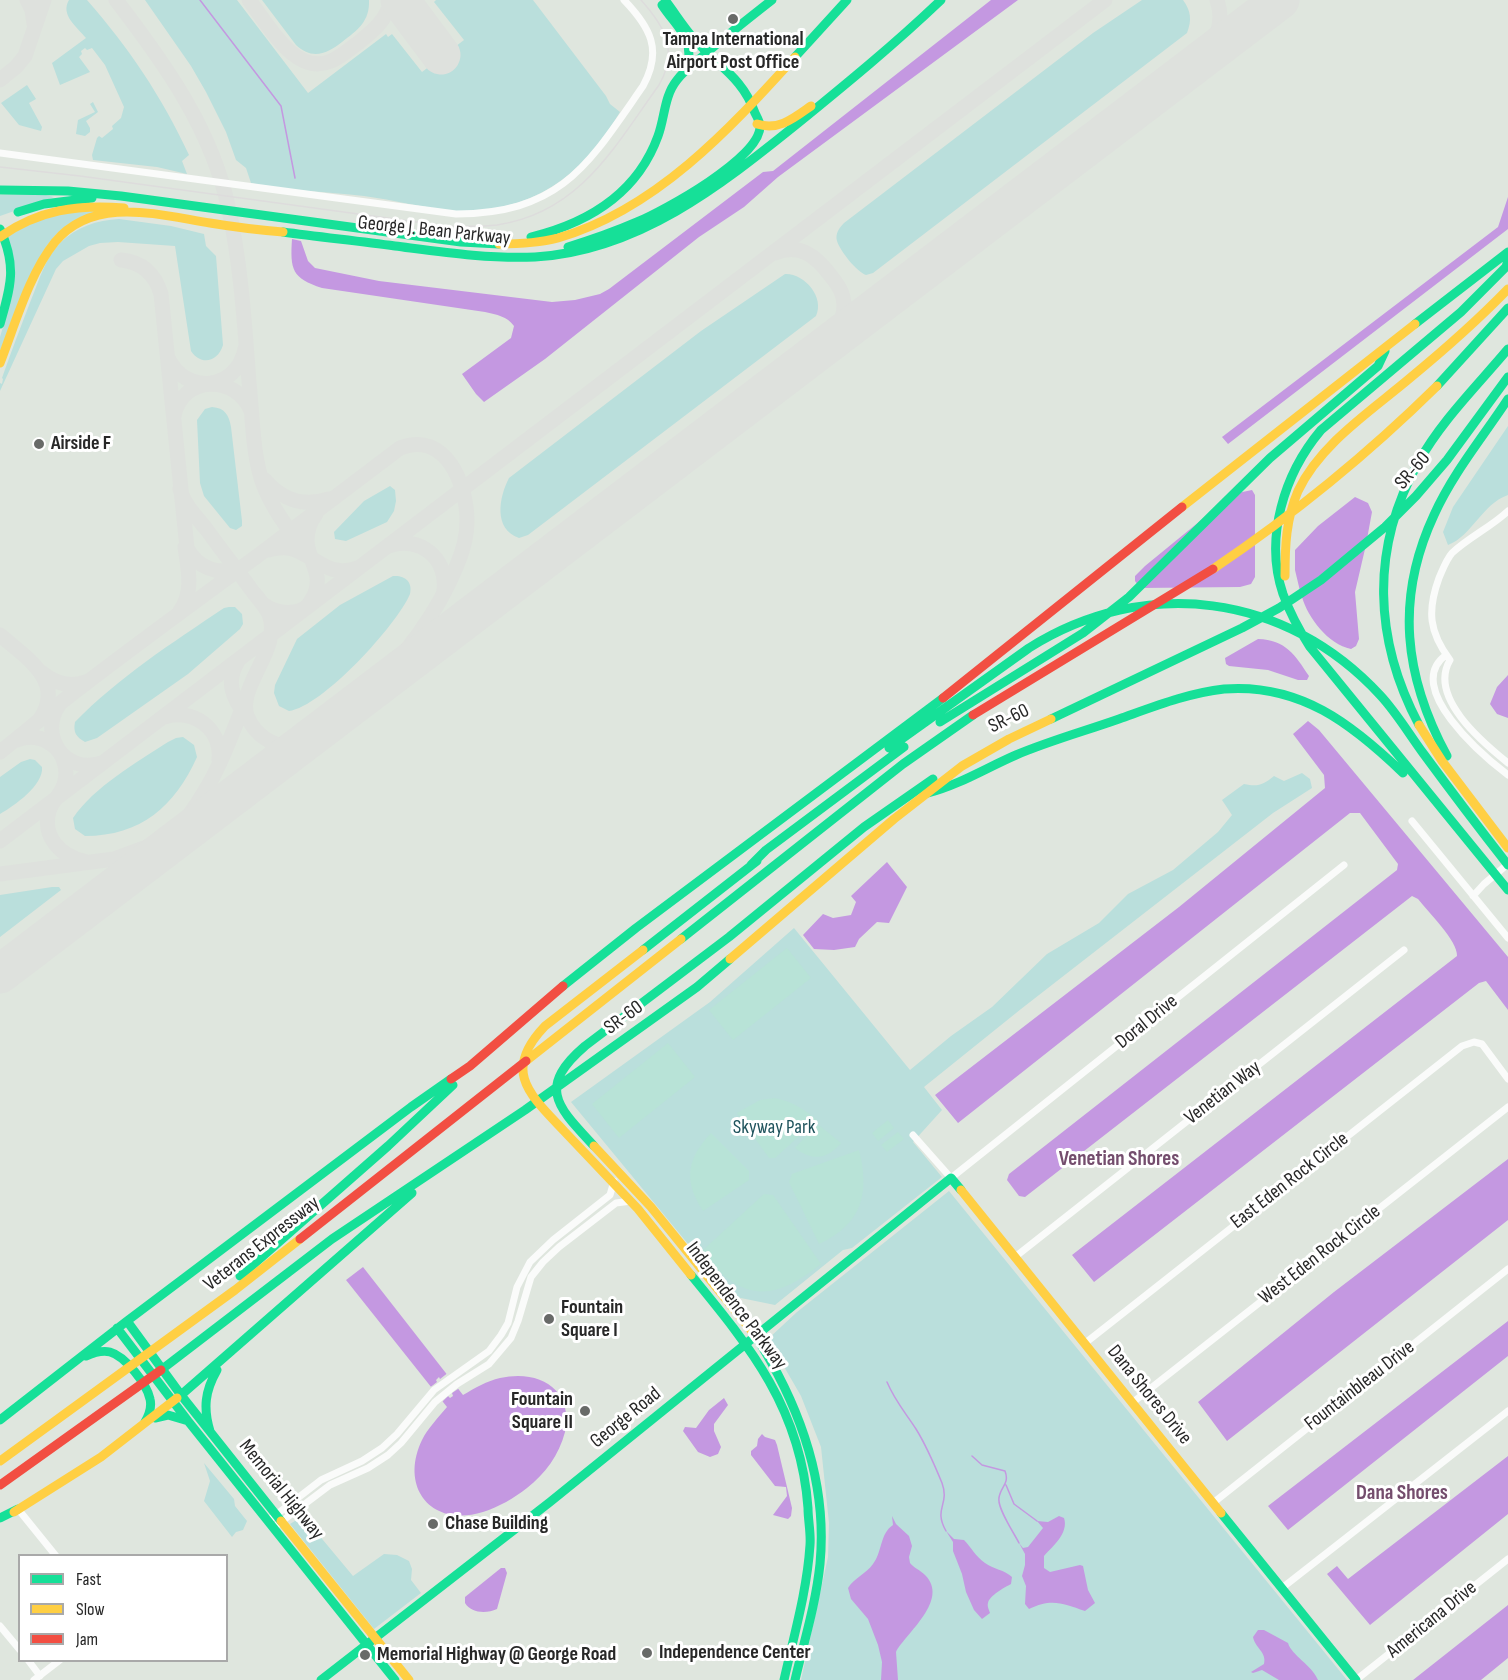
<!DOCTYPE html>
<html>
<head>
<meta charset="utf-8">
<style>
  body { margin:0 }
  #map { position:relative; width:1508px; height:1680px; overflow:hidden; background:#dfe6de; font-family:"Sofia Sans Condensed",sans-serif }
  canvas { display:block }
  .legend { position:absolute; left:18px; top:1554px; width:210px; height:108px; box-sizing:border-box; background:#fff; border:2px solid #a9a9a9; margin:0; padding:8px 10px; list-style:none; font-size:18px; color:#282828 }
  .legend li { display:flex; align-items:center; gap:12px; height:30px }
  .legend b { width:30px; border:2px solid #a9a9a9 }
</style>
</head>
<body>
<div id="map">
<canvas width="1508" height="1680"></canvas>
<ul class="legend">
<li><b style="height:8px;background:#16e098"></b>Fast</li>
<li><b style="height:8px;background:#ffcf43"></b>Slow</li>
<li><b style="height:8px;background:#f24e42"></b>Jam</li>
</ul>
</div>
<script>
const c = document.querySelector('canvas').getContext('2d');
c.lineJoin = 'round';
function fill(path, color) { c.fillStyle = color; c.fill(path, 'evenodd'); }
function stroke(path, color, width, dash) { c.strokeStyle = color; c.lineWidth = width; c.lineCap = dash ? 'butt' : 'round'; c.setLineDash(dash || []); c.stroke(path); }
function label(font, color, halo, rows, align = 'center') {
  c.font = font + ' "Sofia Sans Condensed",sans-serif'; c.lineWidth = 6; c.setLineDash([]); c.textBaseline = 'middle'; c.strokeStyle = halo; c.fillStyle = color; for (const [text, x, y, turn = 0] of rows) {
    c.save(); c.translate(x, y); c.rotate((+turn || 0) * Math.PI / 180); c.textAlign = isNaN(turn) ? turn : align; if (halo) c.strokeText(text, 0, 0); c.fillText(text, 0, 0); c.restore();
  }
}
fill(new Path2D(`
  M69,0H87C129,48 162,97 189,155L182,161L187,174L157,167L93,160L92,155L97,138L99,136L102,138L113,129L112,126L121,118L124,107L105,65L92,48L87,50L85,48L81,51L82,54L79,57L90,72L60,85L52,63L86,38C77,27 60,15 69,0Z
  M145,0H237L308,93L386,34L388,37L392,34L422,72L464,40L434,2L436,0H533L606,96L610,104L620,112C588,166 547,204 481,210C473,210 463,212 454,211C424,208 394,200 364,196C326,191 289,192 251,183L246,168L236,160L226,132L206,92L191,66Z
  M262,0H369C370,21 358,30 342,42C327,54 312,60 296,45Z
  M1142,0H1183C1191,11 1192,20 1187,33L873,273L866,275C857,272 840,251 837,241C835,234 839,228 844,223L1093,33Z
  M27,85L36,99L29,103L42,127L41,131L19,125L1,103Z
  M93,102L98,112L86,121L90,128V132L85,136L76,134L78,120L95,112L90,104Z
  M42,194L54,197L0,216V195Z
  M104,209C53,224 44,245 25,291C17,311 8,331 0,351V337L12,297L7,236C40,213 65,213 104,209Z
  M119,219L171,226L204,234L206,246L216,256L223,345C218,362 201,366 191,351L175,246L118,242L100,243L89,246L63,261L56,269L0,391V383L2,384L3,379L2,378C11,352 21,326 31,300C39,281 45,258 60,243C76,227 97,220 119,219Z
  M785,274C804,273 825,297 816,316L528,535L519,538C493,529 499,497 509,478L701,331Z
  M212,407C225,408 229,415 231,427L242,521V526L236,530L230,528L204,496L200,483L197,420L205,409Z
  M1508,426V495C1482,504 1472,536 1448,545L1443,532L1453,507Z
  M390,486L395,490L396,501L394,511L387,522L346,541L335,539L334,532L364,501Z
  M393,576C405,575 413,582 410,594C397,625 322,707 289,711L279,706L274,693L275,685L297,639L340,605Z
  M229,607H235L242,614L243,624L240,629L188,674L97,738L85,742C76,737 73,732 75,722C119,677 172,643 224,608Z
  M183,737L194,745L197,757C175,806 141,836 85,836L75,829L73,818C94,787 137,762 168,742L176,738Z
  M30,759L35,760L42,767C44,785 14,806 0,814V777L21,762Z
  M1302,773L1310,779L1312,788L1273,813L1021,1009L924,1087L942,1110L913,1142L942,1177L852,1248L843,1250L775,1305L731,1296L571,1102L710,1002L794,928L910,1070L951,1036L992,1007L1047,954L1099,923L1128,894L1173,870L1218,832L1232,815L1222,800L1244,784C1258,787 1263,785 1274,776L1284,781Z
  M52,887H59L61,890L0,937V895Z
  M949,1191L1347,1680H801L828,1557L829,1523L821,1447L801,1396L768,1339L797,1312Z
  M204,1463L234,1499L235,1506L247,1521L243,1530L236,1532L232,1537L204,1501L210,1481Z
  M303,1516L353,1576L384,1554L397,1555L409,1561L412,1569L411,1580L421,1593L374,1629L290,1524Z`), '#badfdc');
fill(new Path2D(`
  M787,948L811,978L733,1040L709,1010Z
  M668,1043L695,1077L619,1138L592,1104Z
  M775,1098C793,1102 804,1109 817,1120L775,1158H769L737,1113L760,1100Z
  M888,1120L894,1128L878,1141L872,1133Z
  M816,1126H820L841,1143C827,1160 811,1161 795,1148Z
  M898,1132L904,1139L887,1152L881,1145Z
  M711,1133L749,1171V1180L703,1211C683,1180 687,1159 711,1133Z
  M859,1150C870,1194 862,1224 819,1244L789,1182L792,1174Z
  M764,1194L773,1195L821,1264C773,1303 740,1302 702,1251Z`), '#b8e3d7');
fill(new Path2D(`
  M991,0H1018L778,177L744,207L699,237L545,359L484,402L476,394L462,374L511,338L514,326C507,316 497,315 485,312L322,288C292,278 290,270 292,239L301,241L308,261L315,268L379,281L552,302L575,300L600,294L609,289L763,172L773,171Z
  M1508,197V229L1228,444L1222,437L1498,227Z
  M1252,490L1255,495V577L1251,584L1240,587L1140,588L1135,581V576L1145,566L1233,494Z
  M1355,497L1368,503L1372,512L1367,539L1300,591L1295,570V550L1318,526Z
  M1365,549L1355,592L1359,639L1356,646L1351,649C1328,644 1308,618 1302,597Z
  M1258,639C1286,640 1295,655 1309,676L1307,680H1298L1268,670L1229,666L1226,664L1225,658Z
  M1508,675V718L1497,714L1490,704L1497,687Z
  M1308,721L1319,730L1508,957V1010L1486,981L1479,983L1094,1282L1072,1255L1457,956C1458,941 1428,912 1418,899L1412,896L1025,1197L1019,1196L1007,1180L1009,1174L1397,870L1398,864L1360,813H1350L958,1123L935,1095L1179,907L1325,788L1324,775L1293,734Z
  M887,862L907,887L889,923L877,922L859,939L855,947L834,950L814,949L803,935L823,914L833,918L851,915L856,902L851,896Z
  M1508,1159V1220L1227,1441L1198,1402L1334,1292Z
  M363,1267L463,1395C475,1388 487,1381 500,1378C539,1369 574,1389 565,1432C559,1455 545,1474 527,1488C514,1498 499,1507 483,1512C432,1528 399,1488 422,1440C428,1428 438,1418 447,1407L346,1280Z
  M1508,1321V1356L1288,1530L1268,1506Z
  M724,1398L728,1405L714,1424V1431L721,1447L718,1454L710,1457L698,1452L683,1431L685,1427L696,1428L709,1410Z
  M762,1434L765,1437L775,1440L777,1445L792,1508L791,1516L788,1519L773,1515L787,1496L786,1487L775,1486L751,1455V1451L757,1446L758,1439Z
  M1508,1456V1514L1370,1625L1327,1574L1337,1566L1348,1579Z
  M892,1516L896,1524L909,1536L912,1546L909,1557L910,1563C914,1568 920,1570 925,1575C950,1600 906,1633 896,1652L898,1680H881L882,1662L878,1645L868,1619L851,1599L848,1588C854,1578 866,1574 873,1564C882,1553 880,1533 893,1525Z
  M1059,1516L1064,1518C1069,1533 1053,1546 1044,1556V1568L1050,1572L1080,1565L1083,1566L1088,1590L1095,1603L1085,1611C1063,1603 1051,1598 1029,1609L1025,1604L1026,1586L1022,1576L1025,1565V1554L1019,1543L1023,1548L1028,1547L1043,1528L1037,1521L1048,1522Z
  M946,1531L954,1539L964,1540C971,1547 976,1557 985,1563C993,1569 1005,1570 1012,1577L1011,1584C1005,1587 989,1596 988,1603C987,1606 989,1610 990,1613L982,1619L974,1610L966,1592L962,1574L953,1551V1542Z
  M501,1568H505L507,1573L497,1609C486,1614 471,1613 465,1603V1597Z
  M1508,1605V1658L1481,1680H1413Z
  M1258,1630H1264L1288,1643C1292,1656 1311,1664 1318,1680H1279L1262,1670L1253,1673L1251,1672L1264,1664C1267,1652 1255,1648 1253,1637Z`), '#c498e1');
fill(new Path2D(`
  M449,1372L461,1387L452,1393L453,1396L450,1398L448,1396L440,1404L428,1389L437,1382L436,1380L439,1377L440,1379Z`), '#dfe6de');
stroke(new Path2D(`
  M200,0L281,106L295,178
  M887,1382C895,1401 905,1412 916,1429C926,1445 935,1466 942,1483C950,1505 933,1508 946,1531
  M972,1456L982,1465L1005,1471C1010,1484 1000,1487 999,1498C997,1508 1014,1533 1019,1543
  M1006,1485L1014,1504L1037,1521`), '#c498e1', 1.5);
stroke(new Path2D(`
  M27,0L32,10L34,24
  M116,0C165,64 212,129 229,210C242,270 245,333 250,394C253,424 253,456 263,484C274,513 294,536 312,560
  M249,0C268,24 295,77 331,61C341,57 349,49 358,43C373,31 387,20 391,0
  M1270,7L1276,0
  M0,80L16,67L25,56L44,0
  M1157,93C1187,69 1232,45 1217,0
  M775,253C800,243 816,256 831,276C838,285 844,293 844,306C844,320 835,333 827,344
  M121,260C142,262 155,274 161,294L187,548C197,567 217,576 238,568
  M168,358C186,396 237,390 245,349
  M174,416C182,375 236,374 251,411
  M265,480C282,500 304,507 329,499
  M389,546C419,535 448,558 444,590
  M269,550C307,537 319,582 357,568
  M263,604C272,611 282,614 294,612C303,611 308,607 312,599C326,575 308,563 307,540C307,530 310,522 316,514
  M180,611C194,592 188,569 185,547
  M0,635C25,657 66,681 40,719
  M238,661C225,682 233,698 246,716
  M41,672C54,683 68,688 85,682
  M59,705C38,735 65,775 101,763
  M164,717C193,708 222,728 219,760
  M17,740C27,736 38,736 48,742C65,751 71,774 61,791C57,798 52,802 49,811C42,836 60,856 84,861
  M0,752C23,734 45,715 68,697C130,649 193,603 256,557L400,448C446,430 467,485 467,521C467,536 463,551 457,565C447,590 433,614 417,636C392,671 360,698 326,724C316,732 305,743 291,745C273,748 255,734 248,718C234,689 283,649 269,614C265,606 259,599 253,592C238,571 222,551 207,530C197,517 184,505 180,489
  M181,831L206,815
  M0,841L1105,0
  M0,874L114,859L160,842
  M48,936C103,894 167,855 203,794C221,766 232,733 245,702`), '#dee1dd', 15);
stroke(new Path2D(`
  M400,0L441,55
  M0,974L1280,0`), '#dee1dd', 39);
stroke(new Path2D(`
  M0,153L456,214C562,213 588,165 643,86C663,50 650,27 624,0
  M1508,511C1491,527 1469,537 1452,553C1446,560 1443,569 1439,578C1427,611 1429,632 1450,660C1428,697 1482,742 1508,763
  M1446,655C1402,687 1483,756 1508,775
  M1412,821L1508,938
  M1473,896L1484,884L1508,864
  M913,1135L951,1178L1344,865
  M1015,1257L1404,950
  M1084,1344L1462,1046L1474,1042L1482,1044L1508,1079
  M1132,1403L1508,1107
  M1213,1503L1508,1269
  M18,1509L56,1556
  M268,1521L321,1480L362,1461L382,1448L397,1434L434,1390L489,1351L501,1335L508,1323L517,1287L530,1262L553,1240L610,1195L614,1181
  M273,1528L330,1485L368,1468L388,1455L401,1443L435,1402L457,1384L489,1364L511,1338L518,1321L531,1277L543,1262L559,1247L616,1203L631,1201
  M1282,1588L1508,1411
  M0,1626L20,1650
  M28,1660L40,1676
  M34,1680L60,1660
  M1356,1680L1508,1559`), '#fafbfa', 7);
stroke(new Path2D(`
  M662,5C677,28 695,38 687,68
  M795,57L847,0
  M0,190L68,191L121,196L461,242L499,244
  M18,212L44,204L92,198
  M0,229C17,266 11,286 0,324
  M283,232C320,237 358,241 395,246C442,252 488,259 535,257C638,251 720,186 797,124C846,84 895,44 941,0
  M531,237C588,223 637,194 658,136C665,117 664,96 677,80C684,70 695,63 704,55C726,36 749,18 772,0
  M568,247C591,240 614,232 637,222C663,211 761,158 760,126C760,122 757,117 755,113C743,78 718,66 695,40C684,28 675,13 665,0
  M1508,260L1506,267L1461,312L1321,430C1284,474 1264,538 1283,594C1290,613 1299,630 1310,647L1508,890
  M1415,324L1508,252
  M1437,386L1508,308
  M1051,719L1242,628L1279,608L1321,580L1385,527L1416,496L1447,460L1508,377
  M940,722L1083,633L1129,597L1270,458L1378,366L1385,351
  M1419,725C1374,640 1370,549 1418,463C1441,421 1477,386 1508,349
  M889,748L1029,648C1145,575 1286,593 1380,695C1396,712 1409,734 1423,753C1451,791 1479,828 1508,865
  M1447,756C1404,676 1395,599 1434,515C1453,473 1483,437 1508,399
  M928,793C959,785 986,768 1016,755C1049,741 1085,731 1119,719C1153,707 1188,693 1224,689C1300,683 1352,724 1403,773
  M751,865L766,850L904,747
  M681,939L903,764L973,715
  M643,950L757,861
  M563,986L636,928L943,698
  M594,1146C558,1107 536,1088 585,1046L729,937L864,827L933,779
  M691,1275C751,1348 801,1409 808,1508C808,1520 811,1533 810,1545C807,1591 794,1635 784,1680
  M240,1276L388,1146L453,1085
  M127,1321L411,1107L451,1079
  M117,1328L188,1421L395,1680
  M755,1335C799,1404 828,1480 820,1564C816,1603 804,1642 795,1680
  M86,1356C93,1353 102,1350 110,1352C125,1356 147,1384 150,1399C152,1407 149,1415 145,1422
  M161,1370L332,1239L525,1110L697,987L730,959
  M181,1395L412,1193
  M155,1418L168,1415L185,1420
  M0,1420L127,1321L181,1395L281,1521
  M210,1431C203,1408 205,1391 217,1370
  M1221,1513L1356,1680
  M0,1518L18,1509
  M321,1680L550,1502L951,1178L961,1190`), '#16e098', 9);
stroke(new Path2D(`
  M757,124C779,131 794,118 811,106
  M0,237C38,210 78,204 124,208
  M499,244C518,244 539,243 558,238C655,210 729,130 795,57
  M0,363C15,325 29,274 55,242C94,195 159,215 210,223C234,227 259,230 283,232
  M1182,507L1415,324
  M1213,569C1293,515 1368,454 1437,386
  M1285,576C1285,546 1286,519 1298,491C1320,444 1371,411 1410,378C1444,350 1477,321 1508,289
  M1419,725L1442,761L1508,848
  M730,959L894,819L962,766L1009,739L1051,719
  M526,1061L681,939
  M564,1131L638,1209L691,1275
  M564,1131C529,1094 502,1071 545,1026L643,950
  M594,1146L651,1207L755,1335
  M961,1190L1221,1513
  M0,1461L235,1290L300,1239
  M14,1512L101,1457L177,1398
  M281,1521L409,1680`), '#ffcf43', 9);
stroke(new Path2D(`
  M943,698L1182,507
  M973,715L1213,569
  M451,1079L470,1066L563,986
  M300,1239L526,1061
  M0,1485L161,1370`), '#f24e42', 9);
stroke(new Path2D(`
  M0,167L80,176L446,226C463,226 480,227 497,225C580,213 615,146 659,85C679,50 665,27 641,0`), '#dddcdc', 1.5);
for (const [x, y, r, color] of [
  [733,19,6,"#686a68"],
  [39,444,6,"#686a68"],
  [549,1319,6,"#686a68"],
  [585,1411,6,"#686a68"],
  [433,1524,6,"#686a68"],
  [647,1653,6,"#686a68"],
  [365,1655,6,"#686a68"]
]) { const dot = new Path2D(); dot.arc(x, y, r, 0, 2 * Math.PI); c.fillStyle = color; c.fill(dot); stroke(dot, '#fff', 2); }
label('bold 20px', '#282828', '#fff', [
  ["Tampa International",733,40,"center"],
  ["Airport Post Office",733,63,"center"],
  ["Airside F",51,444],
  ["Fountain",561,1308],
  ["Square I",561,1331],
  ["Fountain",573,1400,"right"],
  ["Square II",573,1423,"right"],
  ["Chase Building",445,1524],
  ["Independence Center",659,1653],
  ["Memorial Highway @ George Road",377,1655]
], 'left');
label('20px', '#282828', '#fff', [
  ["George J. Bean Parkway",434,231,6],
  ["SR-60",1413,471,-49],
  ["SR-60",1009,719,-26],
  ["SR-60",624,1018,-36],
  ["Doral Drive",1147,1022,-39],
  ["Venetian Way",1223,1093,-38],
  ["East Eden Rock Circle",1290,1181,-38],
  ["Veterans Expressway",262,1244,-38],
  ["West Eden Rock Circle",1320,1255,-38],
  ["Independence Parkway",736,1306,53],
  ["Fountainbleau Drive",1360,1386,-38],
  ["Dana Shores Drive",1149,1395,51],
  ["George Road",626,1418,-39],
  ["Memorial Highway",281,1490,51],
  ["Americana Drive",1432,1620,-39]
]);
label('20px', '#20545d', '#fff', [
  ["Skyway Park",774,1128]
]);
label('bold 21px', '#744d6d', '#fff', [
  ["Venetian Shores",1119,1160],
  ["Dana Shores",1402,1494]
]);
</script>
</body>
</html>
